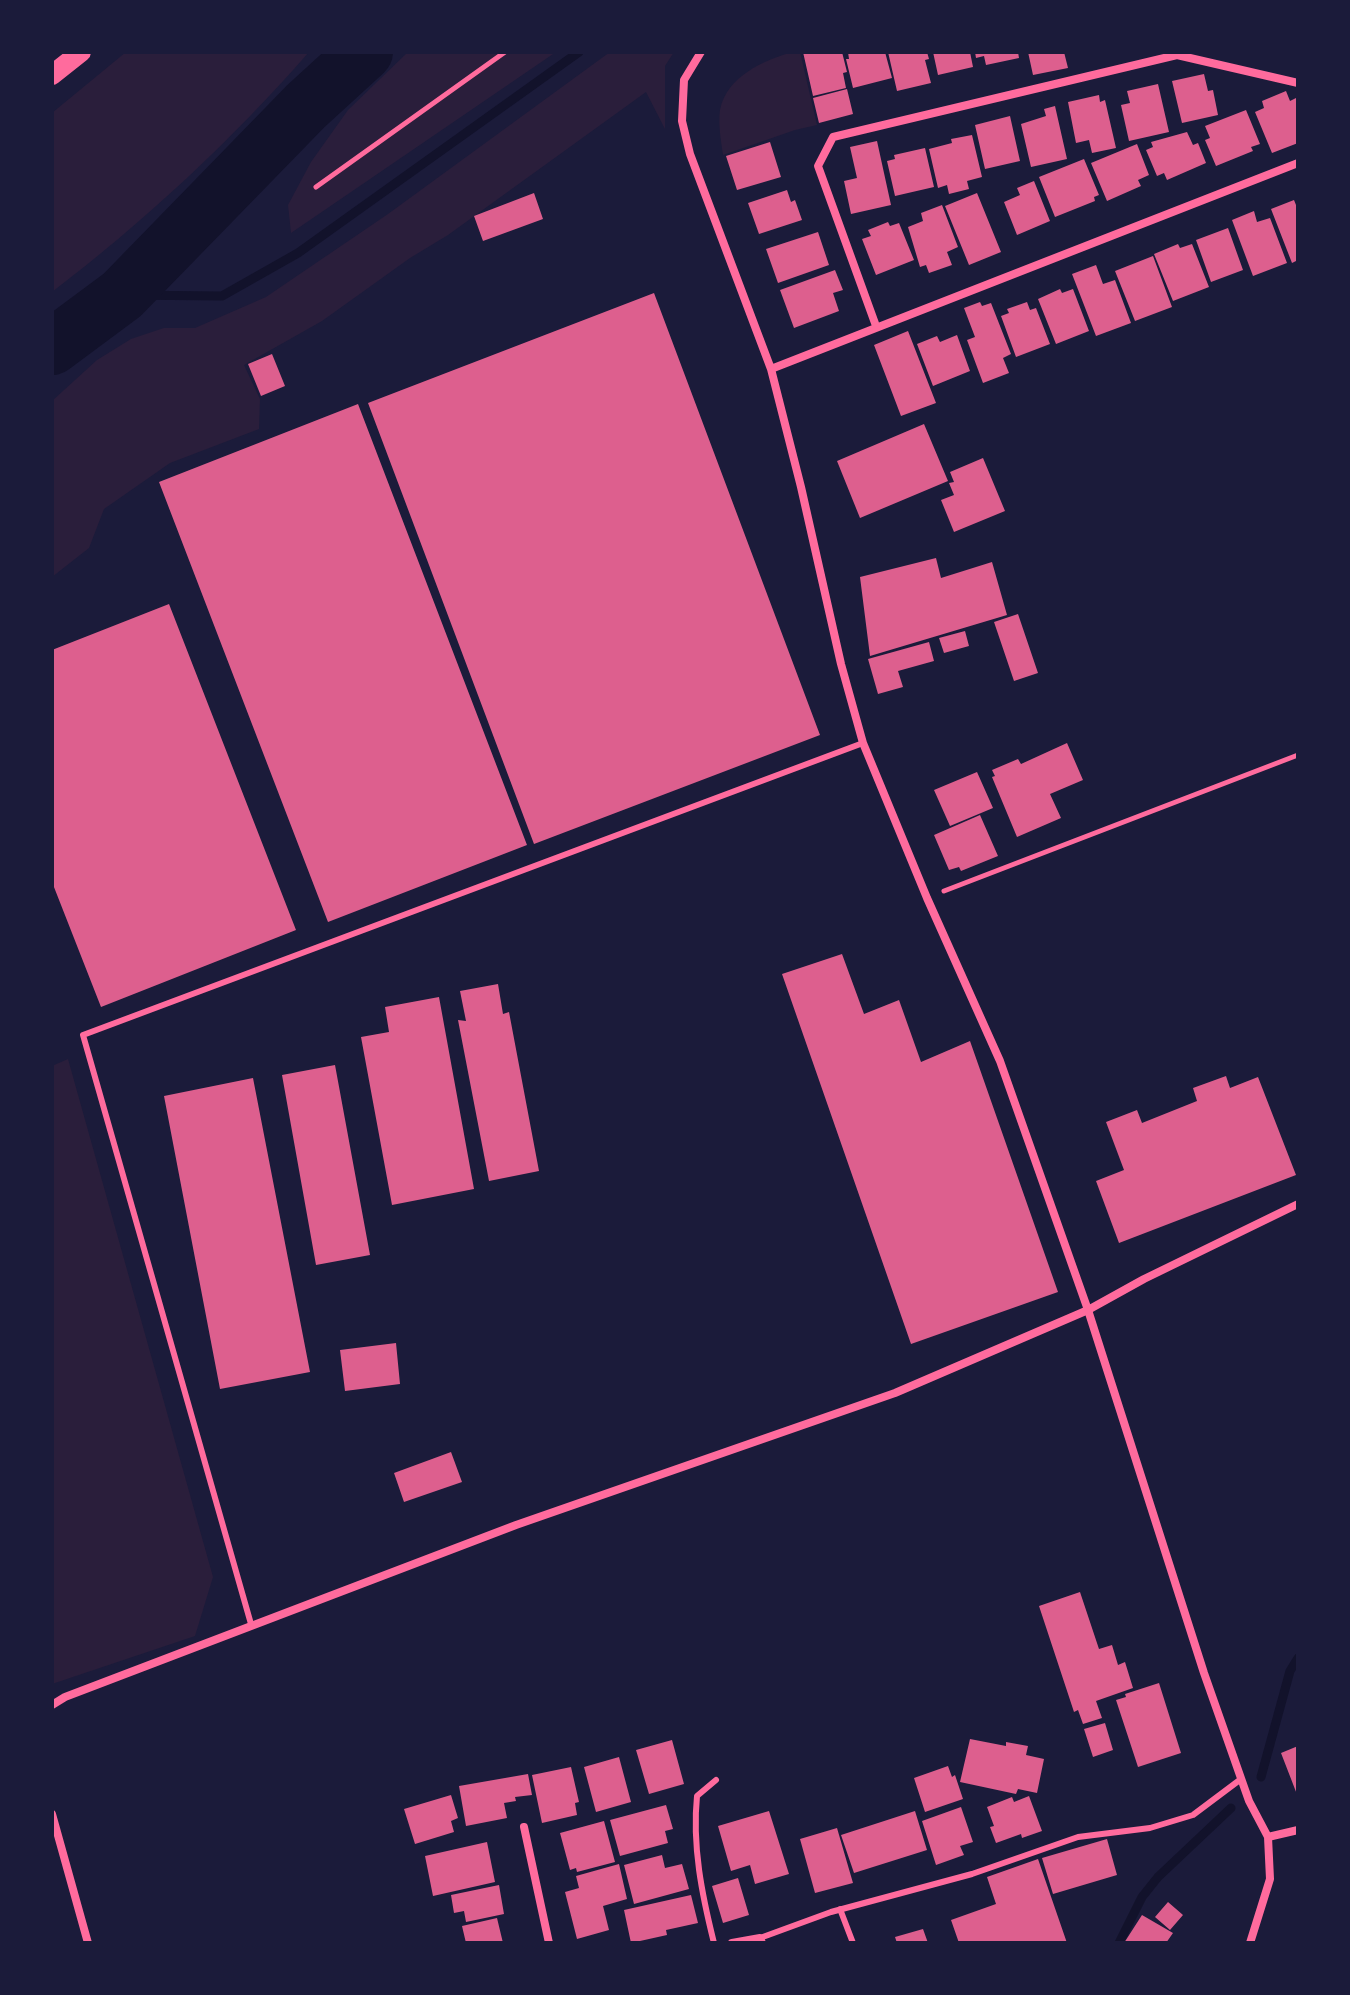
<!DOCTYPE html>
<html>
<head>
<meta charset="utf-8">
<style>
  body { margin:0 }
  #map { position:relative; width:1350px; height:1995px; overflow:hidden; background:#1b1b3a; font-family:Quicksand,sans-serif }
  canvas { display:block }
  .frame { position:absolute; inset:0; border:54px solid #1b1b3a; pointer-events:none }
</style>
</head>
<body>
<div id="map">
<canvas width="1350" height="1995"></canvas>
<div class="frame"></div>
</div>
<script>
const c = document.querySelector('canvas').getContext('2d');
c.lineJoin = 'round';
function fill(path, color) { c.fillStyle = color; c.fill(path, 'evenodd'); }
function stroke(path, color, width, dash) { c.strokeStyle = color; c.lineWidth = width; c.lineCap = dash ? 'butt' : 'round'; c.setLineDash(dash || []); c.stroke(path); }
fill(new Path2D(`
  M126,52H309C232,140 145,221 52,292V113Z
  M408,52H556L291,233L288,205L311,162L348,110Z
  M610,52H674L665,66V129L646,92L448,235L410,258L322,321L244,365L260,399L259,429L170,463L104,509L89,548L52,577V401L97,360L131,339L164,328H195L266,297L388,214Z
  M792,52H800L817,125L795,130L723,155C721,141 718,124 720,110C727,76 763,61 792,52Z
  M68,1059L213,1577L195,1636L52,1684V1066Z`), '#2a1e3b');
stroke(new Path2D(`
  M122,295L222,296L298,253L579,52
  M1261,1777L1290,1671L1298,1658
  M1119,1943L1142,1897L1158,1877L1231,1808`), '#12122b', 9);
stroke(new Path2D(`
  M52,347L122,295L306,106L365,52`), '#12122b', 56);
fill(new Path2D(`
  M803,52H842L847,72L843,73L846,88L813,96Z
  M848,52H885L892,78L853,88L846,59H849Z
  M888,52H927L929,59L925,60L931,83L897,91Z
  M933,52H970L973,67L938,75Z
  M975,52H1018L1019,58L986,65L984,56L976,58Z
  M1028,52H1064L1068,68L1033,75Z
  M1204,74L1208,91L1213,90L1218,115L1182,123L1172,81Z
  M1158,84L1169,132L1129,141L1121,105L1130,103L1127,91Z
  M847,89L853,114L819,123L813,98Z
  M1286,91L1290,101L1298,97V143L1272,153L1255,112L1264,108L1262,101Z
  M1099,95L1100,102L1105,100L1116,148L1092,153L1089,140L1076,143L1068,102Z
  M1055,106L1067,159L1031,167L1021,124L1046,116L1044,109Z
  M1246,110L1260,144L1251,147L1253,151L1216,166L1205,140L1210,138L1205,126Z
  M1010,116L1020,161L985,169L975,125Z
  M1187,132L1193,145L1198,143L1206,163L1167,180L1164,173L1157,176L1146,150L1153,147L1151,142Z
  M972,135L982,177L967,181L969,189L949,194L947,185L938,188L929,149L952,143L951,139Z
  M877,141L891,205L851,214L844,181L857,178L850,147Z
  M770,142L781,177L737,190L726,156Z
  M1137,144L1149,175L1138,180L1141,186L1107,201L1091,163Z
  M925,148L934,187L895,196L887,161L895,159L894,155Z
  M1084,159L1099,195L1094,197L1095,201L1055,217L1039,177Z
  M1034,181L1050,221L1017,235L1004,202L1020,195L1017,188Z
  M787,190L791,202L795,200L802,220L759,234L748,203Z
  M534,193L543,219L483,241L474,216Z
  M977,193L1001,252L969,265L945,206Z
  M1294,200L1296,205L1298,204V260L1292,263L1271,209Z
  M942,205L958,247L947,252L952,265L929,273L926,265L920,267L908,227L923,221L921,213Z
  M1254,211L1257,222L1270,218L1287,263L1253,276L1232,220Z
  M888,222L890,226L899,223L914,260L876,275L862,239L871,236L868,230Z
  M1228,228L1243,270L1211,282L1196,240Z
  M818,232L829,265L778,283L766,249Z
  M1178,244L1180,248L1192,244L1209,287L1173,301L1154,254Z
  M1153,256L1172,307L1135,321L1115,271Z
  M1096,265L1103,284L1115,280L1131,323L1096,336L1072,274Z
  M835,270L843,290L833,293L839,311L794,328L780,290Z
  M1060,289L1062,293L1073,289L1089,331L1056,344L1038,299Z
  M654,293L820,735L534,844L368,403Z
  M980,302L982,306L991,303L1011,354L1003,358L1009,373L983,383L967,340L975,337L964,308Z
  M1027,302L1030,310L1036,308L1050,344L1016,357L1001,316L1009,313L1007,309Z
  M908,331L936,403L901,416L874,345Z
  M957,335L970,371L933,386L917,344L937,336L940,342Z
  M272,354L285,386L261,396L248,364Z
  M358,404L527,845L328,922L159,482Z
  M924,424L948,481L860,518L837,461Z
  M983,458L1005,511L954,532L941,500L954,495L949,483L954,482L950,472Z
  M936,558L941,578L992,562L1007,615L870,656L860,577Z
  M169,604L296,930L101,1007L52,882V650Z
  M1018,614L1038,673L1014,681L994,622Z
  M965,631L969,646L944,653L939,638Z
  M929,642L934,661L898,671L903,687L878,694L868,659Z
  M1067,743L1083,780L1050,794L1061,818L1017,837L992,777L995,776L992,770L1018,759L1021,764Z
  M977,772L993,808L950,826L934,790Z
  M980,815L998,856L961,871L959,867L949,870L934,835Z
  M842,954L864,1014L899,1000L921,1062L970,1041L1058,1292L911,1344L782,974Z
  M498,984L503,1014L509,1012L539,1171L489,1181L458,1020L466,1021L460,991Z
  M439,997L474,1189L392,1205L361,1037L389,1032L385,1007Z
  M335,1065L370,1255L316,1265L282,1075Z
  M1226,1076L1230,1088L1258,1077L1296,1175L1119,1243L1096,1181L1124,1170L1106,1122L1137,1110L1142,1123L1197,1101L1193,1088Z
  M253,1078L310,1372L220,1389L164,1096Z
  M396,1343L400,1384L345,1391L340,1350Z
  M451,1452L462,1482L404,1502L394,1473Z
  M1080,1592L1099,1649L1112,1645L1118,1665L1125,1662L1133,1688L1096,1701L1102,1718L1083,1724L1078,1710L1074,1712L1039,1606Z
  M1159,1683L1181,1753L1138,1767L1116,1700L1126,1697L1125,1694Z
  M1105,1723L1113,1750L1093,1757L1084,1729Z
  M970,1739L1006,1746V1742L1028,1746L1026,1755L1044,1759L1037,1793L1018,1789L1016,1794L960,1782Z
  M672,1740L684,1784L649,1794L636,1750Z
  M1298,1746V1797L1281,1753Z
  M619,1757L631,1802L596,1812L584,1767Z
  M948,1766L952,1777L955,1775L963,1799L925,1812L914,1778Z
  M571,1767L579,1802L575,1803L577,1815L542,1823L532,1775Z
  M528,1774L532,1795L515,1797L516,1801L504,1803L507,1818L466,1826L459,1786Z
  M451,1795L458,1818L451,1821L454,1832L415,1844L404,1809Z
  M1029,1796L1042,1831L1022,1838L1021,1834L996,1843L990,1827L994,1826L987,1807L1012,1797L1014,1802Z
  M666,1805L673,1829L665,1831L668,1843L620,1856L610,1820Z
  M961,1807L973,1842L960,1846L964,1855L936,1865L922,1821Z
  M769,1811L789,1874L755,1884L750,1865L731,1871L718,1826Z
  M915,1811L927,1850L854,1873L841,1835Z
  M604,1821L615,1862L577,1872L576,1868L570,1870L560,1833Z
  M837,1828L853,1883L815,1893L800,1839Z
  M1107,1839L1117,1875L1053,1894L1042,1858Z
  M487,1842L495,1882L433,1896L425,1856Z
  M662,1855L665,1868L682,1864L689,1889L634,1904L624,1865Z
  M1038,1859L1067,1943H959L951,1920L996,1904L987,1877Z
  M619,1864L627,1899L603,1906L609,1930L577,1939L565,1892L579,1888L576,1876Z
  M738,1878L749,1915L723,1923L712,1886Z
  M499,1885L504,1914L466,1922L464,1911L454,1913L451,1895Z
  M691,1895L698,1923L666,1930L667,1935L631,1943L624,1910Z
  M1168,1902L1183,1915L1170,1930L1155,1917Z
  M1142,1915L1173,1933L1166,1943H1124Z
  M497,1918L503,1943H466L462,1926Z
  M923,1929L928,1943H897L895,1937Z`), '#dd5f8e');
stroke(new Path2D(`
  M316,187L505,52
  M944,891L1298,755`), '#ff6b9d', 5);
stroke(new Path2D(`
  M251,1624L83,1035L863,743
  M840,1909L853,1943
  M760,1938L831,1912L972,1874L1078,1837L1150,1828L1193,1815L1241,1779
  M714,1943C702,1895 692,1846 697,1796L716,1780`), '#ff6b9d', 6);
stroke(new Path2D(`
  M701,52L684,80L682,121L690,154L771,369L801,487L841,664L863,743L927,898L1000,1061L1088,1310L1204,1673L1249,1801L1268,1837L1270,1879L1250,1943
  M876,326L818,166L833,137L1177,55L1298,83
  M771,369L1298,163
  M52,1705L65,1697L516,1525L895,1393L1088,1310L1144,1279L1298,1204
  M52,1814L88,1943
  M524,1827L549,1943
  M1268,1837L1298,1830
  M732,1943L760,1938L762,1943`), '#ff6b9d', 8);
stroke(new Path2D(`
  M52,75L81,52`), '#ff6b9d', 20);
</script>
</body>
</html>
